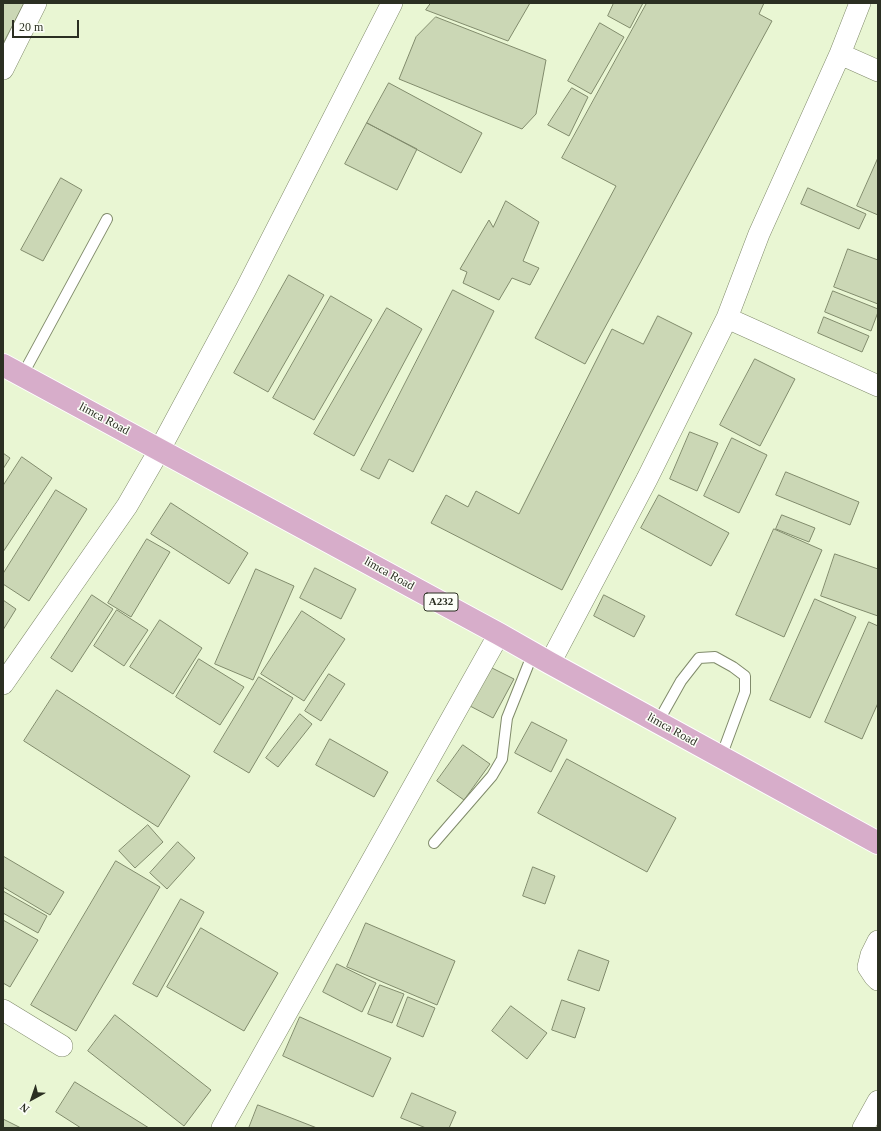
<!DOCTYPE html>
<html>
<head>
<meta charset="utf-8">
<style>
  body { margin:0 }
  #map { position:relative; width:881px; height:1131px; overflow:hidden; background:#e9f6d3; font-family:Georgia,serif }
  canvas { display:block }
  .frame { position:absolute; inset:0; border:4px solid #2b2f22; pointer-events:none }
  .north { position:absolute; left:12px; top:1079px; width:40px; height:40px; -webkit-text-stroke:3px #fcfef8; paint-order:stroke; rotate:220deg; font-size:11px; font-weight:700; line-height:16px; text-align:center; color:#2b2f22 }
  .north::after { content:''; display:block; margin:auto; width:14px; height:18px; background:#2b2f22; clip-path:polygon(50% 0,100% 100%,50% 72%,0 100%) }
  .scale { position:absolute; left:12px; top:20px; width:67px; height:18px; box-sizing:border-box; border:2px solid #2b2f22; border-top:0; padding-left:5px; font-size:12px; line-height:14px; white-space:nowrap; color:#2b2f22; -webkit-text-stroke:3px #fcfef8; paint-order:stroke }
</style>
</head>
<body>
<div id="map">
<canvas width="881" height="1131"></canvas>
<div class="frame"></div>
<div class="north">N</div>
<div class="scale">20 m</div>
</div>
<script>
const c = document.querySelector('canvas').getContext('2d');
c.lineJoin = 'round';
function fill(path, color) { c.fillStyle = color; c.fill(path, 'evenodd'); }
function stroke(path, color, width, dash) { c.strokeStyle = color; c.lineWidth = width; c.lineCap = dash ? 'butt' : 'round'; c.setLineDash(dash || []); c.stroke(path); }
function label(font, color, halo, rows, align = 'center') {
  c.font = font + ' Georgia,serif'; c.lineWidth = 3; c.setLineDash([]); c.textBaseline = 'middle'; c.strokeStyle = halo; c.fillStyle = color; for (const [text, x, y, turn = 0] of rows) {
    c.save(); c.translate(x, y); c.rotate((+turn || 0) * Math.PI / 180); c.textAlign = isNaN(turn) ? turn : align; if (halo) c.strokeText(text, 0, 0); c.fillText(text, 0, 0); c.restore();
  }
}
const building = new Path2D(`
  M3,3H24L3,44Z
  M431,3H530L508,41L426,10Z
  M614,3H643L630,28L608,16Z
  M647,3H764L759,14L772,21L585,364L535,338L616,186L562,158Z
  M436,17L546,60L536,114L522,129L399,79L416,37Z
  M600,23L624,37L591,94L568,81Z
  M389,83L482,133L461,173L367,123Z
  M572,88L588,97L569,136L548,125Z
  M367,123L417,149L397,190L345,164Z
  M878,158V215L857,206Z
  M61,178L82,190L43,261L21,250Z
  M808,188L866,214L859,229L801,204Z
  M506,201L539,222L523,261L539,268L530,285L512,278L499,300L463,283L467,272L460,269L489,220L493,227Z
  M848,249L878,260V304L834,287Z
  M289,275L324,295L268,392L234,373Z
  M453,290L494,311L413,472L389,459L379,479L361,470Z
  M833,291L878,309V312L871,331L825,312Z
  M331,296L372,320L314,420L273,398Z
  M387,308L422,329L354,456L314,434Z
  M658,316L692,333L562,590L431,523L446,495L468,507L476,491L519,514L612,329L643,344Z
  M824,317L869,336L862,352L818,333Z
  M755,359L795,379L760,446L720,425Z
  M690,432L718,443L697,491L670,479Z
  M732,438L767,455L739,513L704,496Z
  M3,453L10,458L3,469Z
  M22,457L52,478L3,552V486Z
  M786,472L859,502L850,525L776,495Z
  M56,490L87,509L29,601L3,584V574Z
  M659,495L729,533L711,566L641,528Z
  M171,503L248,553L229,584L151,534Z
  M782,515L815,528L809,542L776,529Z
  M774,529L822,550L784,637L736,615Z
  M147,539L170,552L131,617L108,603Z
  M835,554L878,569V616L821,596Z
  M315,568L356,589L341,619L300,598Z
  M256,569L294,586L253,680L215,664Z
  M92,595L113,609L72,672L51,658Z
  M604,595L645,616L634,637L594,616Z
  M815,599L856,617L810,718L770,700Z
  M3,600L16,609L3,630Z
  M117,610L148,630L124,666L94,646Z
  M302,611L345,639L304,701L261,674Z
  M160,620L202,648L173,694L130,667Z
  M869,622L878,626V703L862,739L825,722Z
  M199,659L244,687L220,725L176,697Z
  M490,667L514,679L493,718L470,706Z
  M329,674L345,684L321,721L305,711Z
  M259,677L293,698L249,773L214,752Z
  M57,690L190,776L158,827L24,741Z
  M300,714L312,724L278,767L266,758Z
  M532,722L567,740L551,772L515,753Z
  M330,739L388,772L374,797L316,765Z
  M463,745L490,764L464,800L437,781Z
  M567,759L676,818L647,872L538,813Z
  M148,825L163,842L135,868L119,851Z
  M178,842L195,858L167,889L150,873Z
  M3,856L64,892L50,915L3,887Z
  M116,861L160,887L76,1031L31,1005Z
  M533,867L555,876L545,904L523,896Z
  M3,891L47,916L38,933L3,913Z
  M181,899L204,912L157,997L133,984Z
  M3,920L38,940L10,987L3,983Z
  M366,923L455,961L437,1005L347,967Z
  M201,928L278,973L244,1031L167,987Z
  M579,950L609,961L599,991L568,980Z
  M337,964L376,983L362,1012L323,992Z
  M380,985L404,994L392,1023L368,1014Z
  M408,997L435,1008L423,1037L397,1026Z
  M562,1000L585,1008L575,1038L552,1030Z
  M511,1006L547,1033L527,1059L492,1031Z
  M115,1015L211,1090L184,1126L88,1051Z
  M300,1017L391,1058L373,1097L283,1056Z
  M75,1082L149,1128H81L56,1112Z
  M412,1093L456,1112L449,1128H426L401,1118Z
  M258,1105L317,1128H249Z
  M3,1119L21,1128H3Z`);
fill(building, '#cbd7b5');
stroke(building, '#818b6c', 1);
const lane = new Path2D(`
  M22,376L107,219
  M658,722L681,681L699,658L715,657L733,667L745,676V692L721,757
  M434,843L492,776L502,759L507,718L533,653`);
const street = new Path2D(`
  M840,54L860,3
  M3,69L36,3
  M727,318L878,386
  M550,663L647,479L727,318L759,234L840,54L878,71
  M3,684L127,506L160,449L246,289L392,3
  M878,941L871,955L868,967L874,976L878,980
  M3,1010L62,1046
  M222,1128L499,634
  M863,1128L878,1101`);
const primary = new Path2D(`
  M3,365L499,634L550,663L878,843`);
stroke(lane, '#808b6b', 12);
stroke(street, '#808b6b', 22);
stroke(primary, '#fff', 24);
stroke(lane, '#fff', 10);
stroke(street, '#fff', 21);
stroke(primary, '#d7adca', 22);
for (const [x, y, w] of [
  [441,602,34]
]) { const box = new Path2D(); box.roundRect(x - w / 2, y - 9, w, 18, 3); c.fillStyle = '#fcfef8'; c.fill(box); stroke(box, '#2b2f22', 1); }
label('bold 11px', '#2b2f22', null, [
  ["A232",441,602]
]);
label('12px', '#2b2f22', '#fcfef8', [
  ["limca Road",104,419,28],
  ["limca Road",389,574,29],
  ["limca Road",672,730,29]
]);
</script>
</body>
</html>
